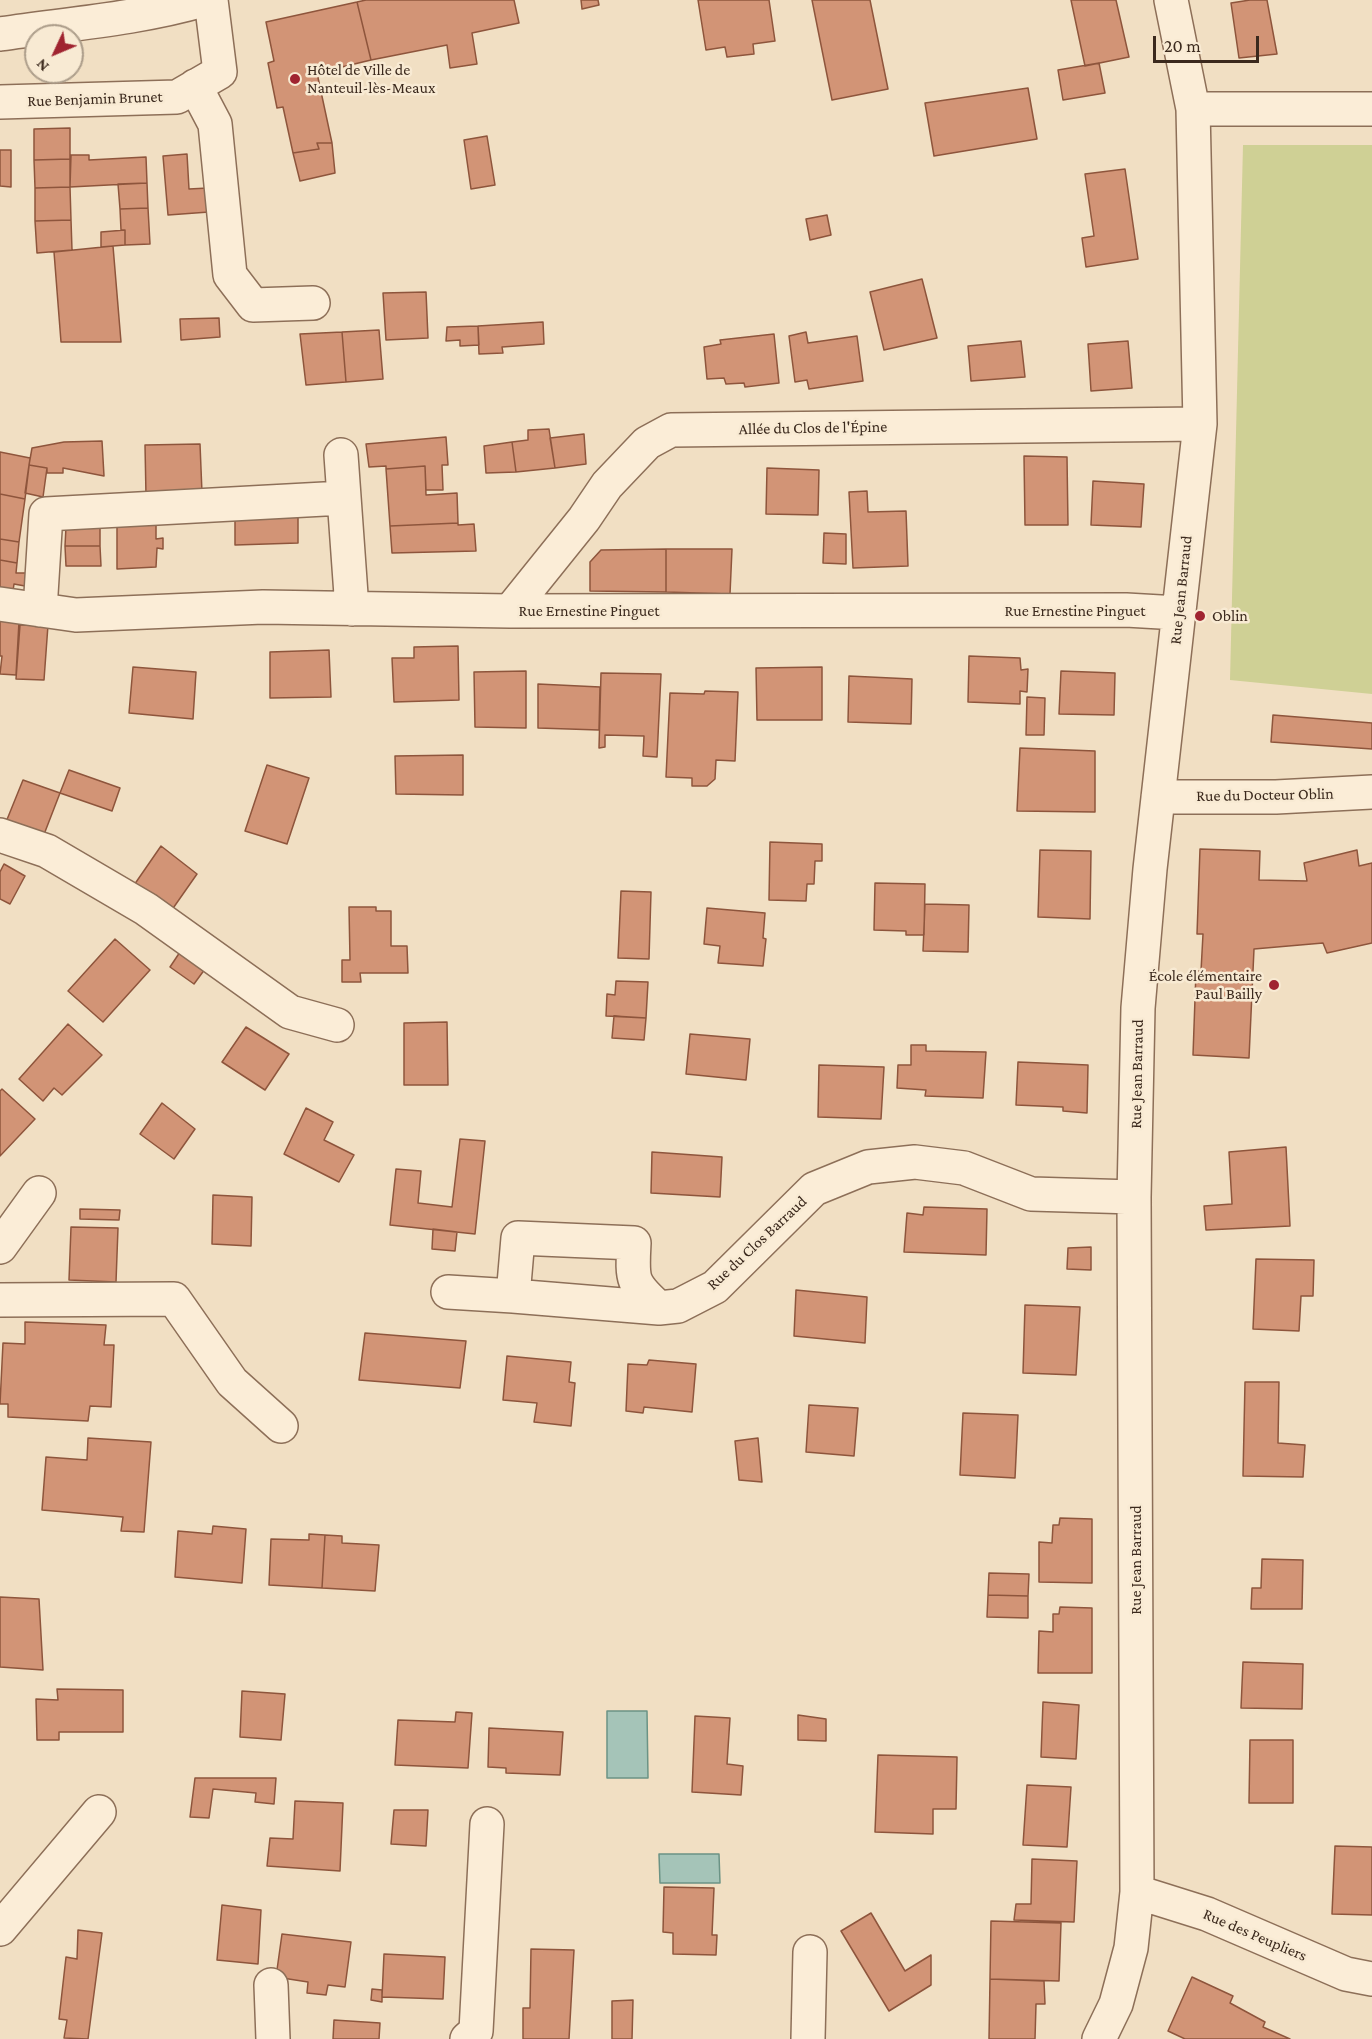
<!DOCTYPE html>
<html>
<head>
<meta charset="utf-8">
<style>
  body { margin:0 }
  #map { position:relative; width:1372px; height:2039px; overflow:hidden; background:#f1dfc3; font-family:"Crimson Pro",serif }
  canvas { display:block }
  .north { position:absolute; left:24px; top:24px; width:60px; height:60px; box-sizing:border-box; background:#f8ead3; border:2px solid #ac9d8a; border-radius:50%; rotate:226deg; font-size:16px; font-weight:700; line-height:24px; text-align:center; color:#3b291d }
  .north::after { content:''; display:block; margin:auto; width:21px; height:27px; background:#a02430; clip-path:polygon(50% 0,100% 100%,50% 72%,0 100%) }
  .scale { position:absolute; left:1153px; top:36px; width:106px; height:27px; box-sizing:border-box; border:3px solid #3b291d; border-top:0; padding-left:8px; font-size:18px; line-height:21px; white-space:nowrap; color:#3b291d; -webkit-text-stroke:4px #f8ead3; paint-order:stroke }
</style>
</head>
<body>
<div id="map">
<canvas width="1372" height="2039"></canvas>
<div class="north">N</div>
<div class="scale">20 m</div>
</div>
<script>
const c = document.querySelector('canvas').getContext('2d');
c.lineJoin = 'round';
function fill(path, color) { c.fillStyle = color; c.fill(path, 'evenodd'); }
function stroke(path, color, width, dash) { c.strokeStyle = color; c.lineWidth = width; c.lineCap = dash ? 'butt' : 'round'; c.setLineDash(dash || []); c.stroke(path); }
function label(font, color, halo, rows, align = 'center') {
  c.font = font + ' "Crimson Pro",serif'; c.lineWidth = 5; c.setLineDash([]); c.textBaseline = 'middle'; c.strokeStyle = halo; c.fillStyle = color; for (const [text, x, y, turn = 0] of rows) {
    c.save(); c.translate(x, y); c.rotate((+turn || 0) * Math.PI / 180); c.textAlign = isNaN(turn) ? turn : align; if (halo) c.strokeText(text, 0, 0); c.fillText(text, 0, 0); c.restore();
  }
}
fill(new Path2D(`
  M1243,145H1372V694L1230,680Z`), '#cfd095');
const water = new Path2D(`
  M607,1711H647L648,1778H607Z
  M659,1854H719L720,1883H660Z`);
fill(water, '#a5c4b8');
stroke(water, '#6b9385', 1.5);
const building = new Path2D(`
  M366,0H514L519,23L472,33L477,64L450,68L447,45L371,60L357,2Z
  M581,0H598L599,5L582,9Z
  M698,0H769L775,41L753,44L754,54L727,57L725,47L706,50Z
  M812,0H870L888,89L832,100Z
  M1071,0H1116L1129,57L1085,66Z
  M1250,0H1267L1277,54L1239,58L1231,3Z
  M357,2L371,60L317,73L332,143H317L319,149L293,153L283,107L277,108L268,63L274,61L266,22Z
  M1099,63L1105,93L1063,100L1058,70Z
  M1028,88L1037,139L934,156L925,103Z
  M70,128V159L34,160V129Z
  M487,136L495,185L471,189L464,140Z
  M317,143H332L335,173L300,181L293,153L319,149Z
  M0,150H11V187L0,186Z
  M187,154L189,189L208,188L209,212L168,215L163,156Z
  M71,155H89V160L146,157L147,183L70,187Z
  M70,159V187L35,188L34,160Z
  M1125,169L1138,259L1086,267L1082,238L1094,236L1085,174Z
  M147,183L148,208L120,209L118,184Z
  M70,187L71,220L35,221V188Z
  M148,208L150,244L125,245V230H121L120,209Z
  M827,215L831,235L810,240L806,219Z
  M71,220L72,250L37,253L35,221Z
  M125,230V245L101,247V232Z
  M113,246L121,342H61L54,252Z
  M922,279L937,338L884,350L870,292Z
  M426,292L428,338L386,340L383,293Z
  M219,318L220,337L181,340L180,319Z
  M543,322L544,344L502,347L503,353L479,354L478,326Z
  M478,326L479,345L460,346V340L446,341L447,327Z
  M379,330L383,379L346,382L342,332Z
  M342,332L346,382L306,385L300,334Z
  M806,332L808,343L857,336L863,381L809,389L807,380L795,382L789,336Z
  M774,334L779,383L745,387L744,383L726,384L724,378L707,379L704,347L721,344L720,340Z
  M1021,341L1025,377L971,381L968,346Z
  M1128,341L1132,388L1091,391L1088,344Z
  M549,429L555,468L516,472L512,442L528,440V430Z
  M584,434L586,464L555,468L550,438Z
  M446,437L448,465H442L443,490H426L425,466L386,469V466L369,467L366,444Z
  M102,441L104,476L63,468V473H47V468L29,465L32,448L64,442Z
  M512,442L516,472L486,473L484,446Z
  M200,444L202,493L146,496L145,445Z
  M0,452L30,458L25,499L0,494Z
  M1024,456L1067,457L1068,525H1025Z
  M29,465L47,468L43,497L25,493Z
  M425,466L426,495L457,493L458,523L390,526L386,469Z
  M767,468L819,470L818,515L766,514Z
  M1093,481L1144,484L1141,527L1091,525Z
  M867,491L868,512L906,511L908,566L853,568L849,492Z
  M0,494L25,499L19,542L0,539Z
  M298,517V543L235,545V519Z
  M156,523V539L163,538V549L157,548L156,567L117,569V524Z
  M458,523V525L474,524L476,551L392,553L390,526Z
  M100,525V546H65L66,527Z
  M824,533L846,534V564L823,563Z
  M0,539L19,542L17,563L0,560Z
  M65,546H100L101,566H66Z
  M666,549H732L730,594L666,592Z
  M666,549V592L590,591V562L601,550Z
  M0,560L17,563L16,573H26L25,586L14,584L13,591L0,589Z
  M0,620L19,622L16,675L0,674L2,656H0Z
  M20,625H48L44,680L16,679Z
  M458,646L459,700L394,702L392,658H414V647Z
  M329,650L331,697L270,698V652Z
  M969,656L1020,658L1021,670L1028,669L1027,692L1020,691V704L968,702Z
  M133,667L196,672L193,719L129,713Z
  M822,667V720H757L756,668Z
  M526,671V728L475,727L474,672Z
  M1061,671L1115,673L1114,715L1059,714Z
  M601,673L661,674L657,757L643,756L644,736L605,735V747L599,748Z
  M849,676L912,679L911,724L848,722Z
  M538,684L600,687L599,730L538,728Z
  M705,691L738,692L735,761L716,760L715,779L707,786H692V778L666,777L670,693L704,694Z
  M1027,697L1045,698L1044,735H1026Z
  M1273,715L1372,723V749L1271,742Z
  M1020,748L1095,751V812L1017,811Z
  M463,755V795L396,794L395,756Z
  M267,765L309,778L287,844L245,831Z
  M69,770L120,788L112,811L60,793Z
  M23,780L60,793L43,837L6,822Z
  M770,842L822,844V861H815L814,884H807L806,901L769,900Z
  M161,846L197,874L169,914L132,888Z
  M1200,849L1260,851L1259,880L1307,881L1304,863L1357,850L1359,866L1372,863V943L1327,953L1323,943L1254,949L1249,1058L1193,1055L1196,971H1201L1203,934H1197Z
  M1040,850L1091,851L1090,919L1038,917Z
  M4,864L25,876L10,904L0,899V872Z
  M875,883L925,884L924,935H906V931L874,930Z
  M621,891L651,892L649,959L618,958Z
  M925,904L969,905L968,952L923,951Z
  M349,907H376V911H391V946H407L408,973H360L361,982H342V960H350Z
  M707,908L765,913L763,938L766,939L763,966L718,963L720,946L704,944Z
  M115,939L150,970L103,1022L68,991Z
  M180,952L205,969L194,984L170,967Z
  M616,981L648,982L646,1018L606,1016L607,994L615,995Z
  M614,1016L646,1018L644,1040L612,1038Z
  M447,1022L448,1085H404V1023Z
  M68,1024L102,1055L62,1095L54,1088L43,1101L19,1079Z
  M246,1027L289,1054L265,1090L222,1062Z
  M690,1034L750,1039L746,1080L686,1074Z
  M911,1045H926V1051L986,1052L983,1098L925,1096L926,1090L897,1088L898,1065H911Z
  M1018,1062L1088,1065L1087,1113L1063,1111V1107L1016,1105Z
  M819,1065L884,1067L881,1119L818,1117Z
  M2,1089L35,1119L0,1156V1091Z
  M162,1103L195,1129L174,1159L140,1134Z
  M306,1108L333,1122L324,1140L354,1155L339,1182L284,1154Z
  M460,1139L485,1141L475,1234L390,1225L396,1169L421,1171L418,1203L452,1207Z
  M1286,1147L1290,1226L1206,1230L1204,1206L1232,1204L1229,1152Z
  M652,1152L722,1157L720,1197L651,1193Z
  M213,1195L252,1197L251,1246L212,1244Z
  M924,1207L987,1209L986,1255L904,1252L907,1213L923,1215Z
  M80,1209L120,1210L119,1220L80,1219Z
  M71,1227L118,1228L116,1282L69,1280Z
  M433,1229L457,1232L455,1251L432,1249Z
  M1091,1247V1270L1067,1269L1068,1248Z
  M1256,1259L1314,1260L1313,1296H1301L1299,1331L1253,1329Z
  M796,1290L867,1297L865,1343L794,1336Z
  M1025,1305L1080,1307L1076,1375L1023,1373Z
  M25,1322L106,1325L104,1345H114L111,1407L90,1406L88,1421L8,1417V1404H0L3,1343L25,1344Z
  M365,1333L466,1341L460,1388L359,1380Z
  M507,1356L571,1362L569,1382L575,1383L571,1426L534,1422L537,1403L503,1400Z
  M649,1360L696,1364L692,1412L644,1407L643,1413L626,1411L628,1364L647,1365Z
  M1245,1382H1279L1278,1443L1305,1445L1303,1477L1243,1476Z
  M809,1405L858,1408L854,1456L806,1452Z
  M963,1413L1018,1415L1015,1478L960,1475Z
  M88,1438L151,1442L144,1532L121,1531L123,1517L42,1510L46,1457L87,1460Z
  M758,1438L762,1482L739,1480L735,1441Z
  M1060,1518L1092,1519V1583L1039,1582V1542L1052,1543L1053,1525H1059Z
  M213,1526L246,1529L242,1583L175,1577L178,1531L212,1534Z
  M309,1534L325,1535L322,1588L269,1585L271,1539L309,1540Z
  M325,1535L342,1536V1543L379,1545L375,1591L322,1588Z
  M1262,1559L1303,1560L1302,1609H1251L1252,1588H1261Z
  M989,1573L1029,1574L1028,1596L988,1595Z
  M988,1595L1028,1596V1618L987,1617Z
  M0,1597L39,1599L43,1670L0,1667Z
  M1060,1607L1092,1608V1673H1038L1039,1631L1053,1632V1614H1059Z
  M1243,1662L1303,1664L1302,1709L1241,1708Z
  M57,1689L123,1690V1732H59V1740H37L36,1699L58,1700Z
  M242,1691L285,1694L281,1740L240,1737Z
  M1043,1702L1079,1705L1076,1759L1041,1757Z
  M456,1712L472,1713L468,1768L395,1765L398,1720L455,1722Z
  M798,1715L826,1719V1741L798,1740Z
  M695,1716L730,1718L727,1764L743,1766L741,1795L692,1792Z
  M489,1728L563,1732L560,1775L506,1773V1768L488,1767Z
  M1250,1740H1293V1803H1249Z
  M878,1755L957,1757L956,1809H933V1834L875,1832Z
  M195,1778H276L274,1804L255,1802L256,1793L213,1789L209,1818L190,1817Z
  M1027,1785L1071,1787L1067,1847L1023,1845Z
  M295,1801L343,1803L340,1871L267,1866L270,1838L293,1839Z
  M394,1810H428L426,1846L391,1844Z
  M1335,1846L1372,1847V1915L1332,1914Z
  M1032,1859L1077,1861L1074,1922L1014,1920L1016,1904H1031Z
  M664,1887L714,1888L712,1935H717L716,1955L673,1954V1933L663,1932Z
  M222,1905L261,1910L258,1964L217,1960Z
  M871,1913L905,1971L931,1955V1985L889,2011L841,1931Z
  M991,1921L1061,1923L1059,1981L990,1979Z
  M78,1930L102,1933L88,2039L64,2038L67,2020L59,2019L66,1957L77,1959Z
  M282,1934L351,1942L345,1987L328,1985L326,1995L307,1993L308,1982L276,1977Z
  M531,1949L574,1950L569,2039H523V2008H530Z
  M384,1954L445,1957L443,1999L382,1997Z
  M1192,1977L1233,1996L1230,2003L1265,2022L1263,2027L1290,2039H1185L1168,2031Z
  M990,1979L1044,1981L1045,2004H1036L1035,2039H989Z
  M372,1989L382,1990V2002L371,2000Z
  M633,2000L632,2039H612V2001Z
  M334,2020L380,2023L379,2039H333Z`);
fill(building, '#d29476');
stroke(building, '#8e553c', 1.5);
const minor = new Path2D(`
  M0,34C67,24 138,19 203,0
  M195,86L215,124L230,275L253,305L313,303
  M0,102L177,97L220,72L211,0
  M1193,109H1372
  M341,455L352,609
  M0,604L76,615L263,607L510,611L1126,610L1178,613
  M40,610L46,514L343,498
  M510,611L584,519L607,485L647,443L671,430L1200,424
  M1158,797H1276L1372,792
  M0,835L47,851L146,909L290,1012L337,1025
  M0,1247L39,1193
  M448,1292L513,1296
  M0,1300L174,1299L232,1382L281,1426
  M659,1308C631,1283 632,1280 634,1243L518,1238L513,1296L659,1308L678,1306L715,1287L814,1189L868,1167L915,1162L964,1168L1031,1194L1134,1197
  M1137,1892L1207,1914L1346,1974L1372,1979
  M0,1929L99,1812
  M271,1985L273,2039
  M467,2039L476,2031L487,1824
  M808,2039L810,1952
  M1099,2039L1116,2004L1131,1948L1137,1892L1134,1197L1138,1008L1150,869L1200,424L1193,109L1171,0`);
stroke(minor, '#8d6f58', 36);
stroke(minor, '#fbedd7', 33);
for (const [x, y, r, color] of [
  [295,79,6,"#a02430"],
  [1200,616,6,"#a02430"],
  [1274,985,6,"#a02430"]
]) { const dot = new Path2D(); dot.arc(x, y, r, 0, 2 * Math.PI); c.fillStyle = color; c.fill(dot); stroke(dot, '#f8ead3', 2); }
label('16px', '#3b291d', '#f8ead3', [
  ["Hôtel de Ville de",307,70],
  ["Nanteuil-lès-Meaux",307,88],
  ["Oblin",1212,616],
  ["École élémentaire",1262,976,"right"],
  ["Paul Bailly",1262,994,"right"]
], 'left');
label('16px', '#3b291d', '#f8ead3', [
  ["Rue Benjamin Brunet",95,99,-2],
  ["Allée du Clos de l'Épine",813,428,-1],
  ["Rue Jean Barraud",1181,590,-84],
  ["Rue Ernestine Pinguet",589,611],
  ["Rue Ernestine Pinguet",1075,611],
  ["Rue du Docteur Oblin",1265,795,-1],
  ["Rue Jean Barraud",1137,1074,-89],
  ["Rue du Clos Barraud",757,1243,-43],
  ["Rue Jean Barraud",1136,1560,-90],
  ["Rue des Peupliers",1255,1935,23]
]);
</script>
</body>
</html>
